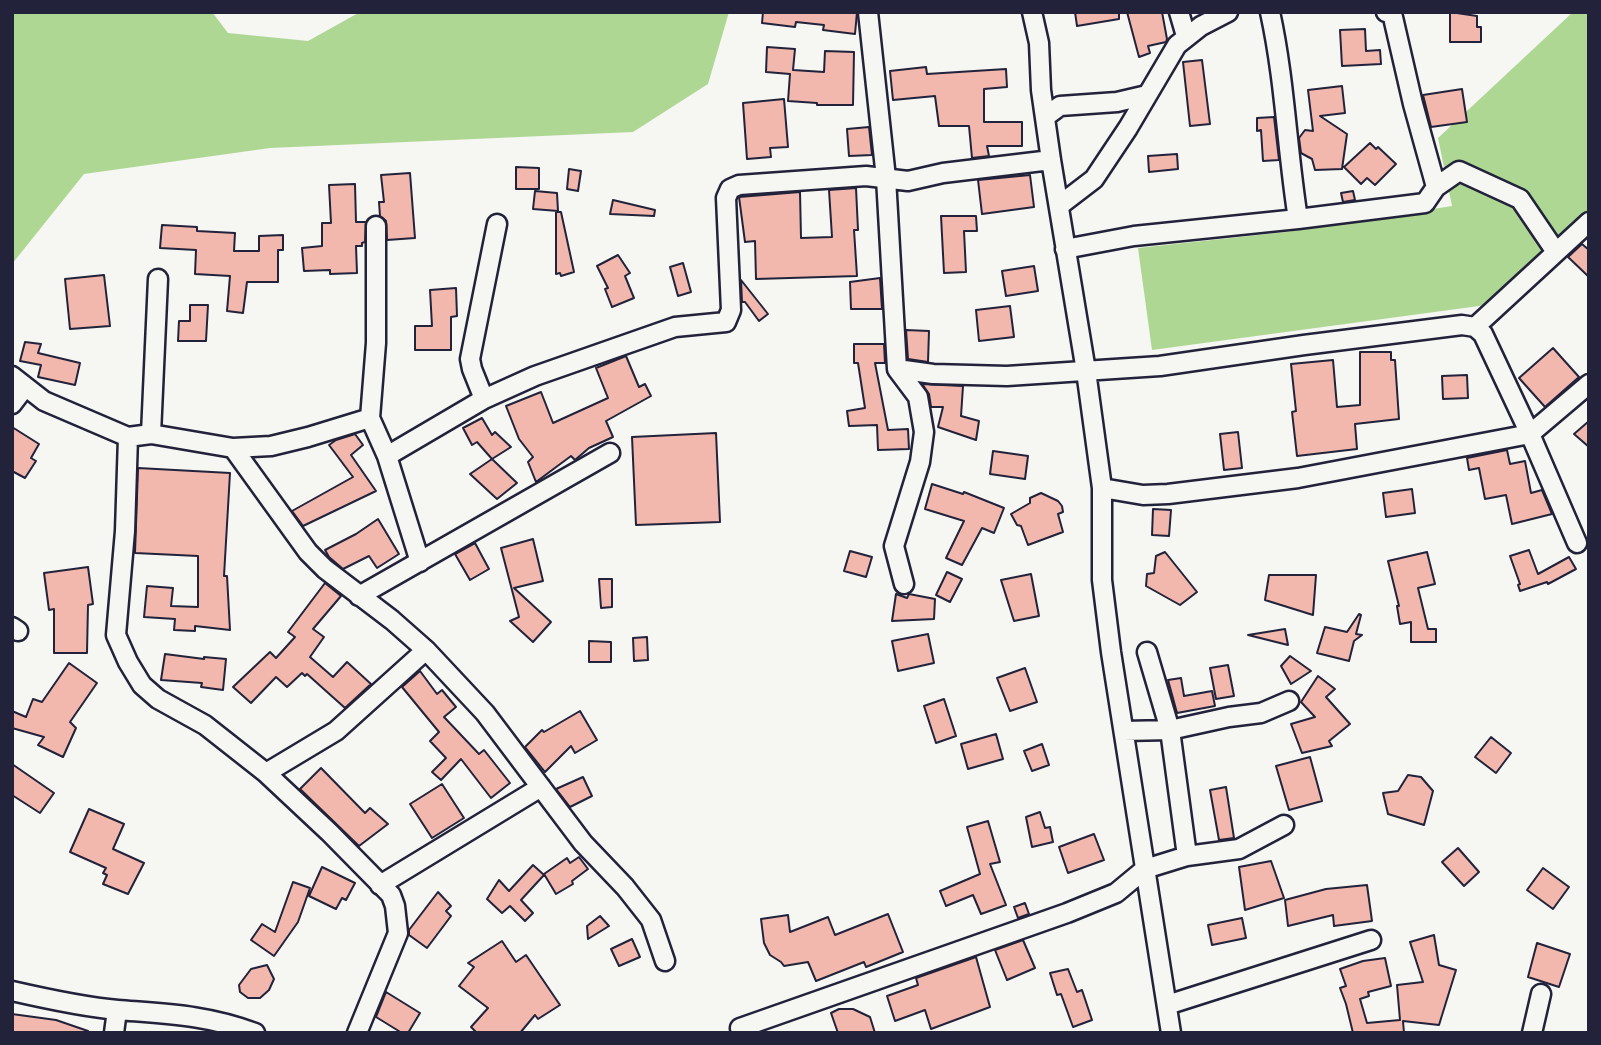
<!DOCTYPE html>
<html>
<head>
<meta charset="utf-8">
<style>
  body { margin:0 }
  #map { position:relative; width:1601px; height:1045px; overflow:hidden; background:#f6f6f2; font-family:Pangolin,sans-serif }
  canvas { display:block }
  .frame { position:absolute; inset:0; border:14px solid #22223b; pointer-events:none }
</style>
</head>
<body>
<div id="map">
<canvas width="1601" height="1045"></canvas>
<div class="frame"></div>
</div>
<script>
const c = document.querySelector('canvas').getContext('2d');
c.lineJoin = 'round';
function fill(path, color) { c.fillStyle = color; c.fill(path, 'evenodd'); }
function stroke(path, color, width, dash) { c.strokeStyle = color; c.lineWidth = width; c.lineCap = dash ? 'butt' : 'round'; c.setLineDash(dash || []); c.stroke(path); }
fill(new Path2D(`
  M12,12H212L228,33L308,41L360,12H729L708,84L633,132L270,148L84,174L12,264Z
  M1573,12H1589V213L1494,304L1152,350L1138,248L1286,232L1452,206L1438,138Z`), '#aed794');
const building = new Path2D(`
  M763,12H857L855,34L823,30L824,25L796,22L795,27L762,23Z
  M1075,12H1119V19L1077,26Z
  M1127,12H1162L1167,39L1166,42L1148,46L1150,53L1139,57Z
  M1450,12L1477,16V27H1481V42H1450Z
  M1365,29L1366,51L1380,50L1381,64L1342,66L1340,30Z
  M767,47L795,49L793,70L824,72L825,51L854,52L853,105H817V103L788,101L790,74L766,72Z
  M1202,60L1210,124L1190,126L1183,62Z
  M926,67L927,74L1006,69L1007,87L984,89V122H1022V146H987L989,156L972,158L969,126H939L935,96L893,100L890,71Z
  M1342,86L1345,113L1320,116L1347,134L1342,169L1315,170L1312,159L1301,153L1299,138L1305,130L1313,131L1308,90Z
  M1462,89L1467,122L1431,127L1423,95Z
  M784,99L788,147L770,148L771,157L747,159L743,103Z
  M1274,117L1279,160L1263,161L1261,130L1257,131V118Z
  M869,127L872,155L849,156L847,129Z
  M1370,143L1376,149L1378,147L1396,164L1375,185L1367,178L1361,184L1344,167Z
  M1177,154L1178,169L1149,172L1148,156Z
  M516,167L539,168V189H516Z
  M569,169L581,171L578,191L567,189Z
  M410,173L415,238L387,240L386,221L380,216L379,202H384L381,175Z
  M1030,175L1034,207L982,214L978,180Z
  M355,184L356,222H366L365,242L362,243V246H356L357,273L330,274V270L304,271L302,248L322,246V223H331L329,185Z
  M856,188L858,230H854L857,276L756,279L755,241L745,242L739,197L800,192L801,238L832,237L829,190Z
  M535,191L557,193L558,211L533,209Z
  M1353,191L1355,200L1343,202L1341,193Z
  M613,200L655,210L654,216L610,214Z
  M556,212H561L574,272L561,276L560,273L556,274Z
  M941,216H976L977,231H964L966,272L944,273Z
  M162,225L197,227V231L235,233L234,251H259V236L283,235V250H278V282H247L243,313L227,311L230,276L195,274L196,250L160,248Z
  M1582,244L1589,250V277L1568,257Z
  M618,255L630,273L625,276L634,298L612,307L605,289L608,288L597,266Z
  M683,263L691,292L678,296L670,267Z
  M1034,266L1038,291L1006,296L1002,271Z
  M104,275L110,326L70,329L65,279Z
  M880,278L882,309H851L850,282Z
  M741,280L768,314L759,321L745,302H742Z
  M456,288L457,316L451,317V350H415V326H432L430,290Z
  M190,305H208L206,341H178L179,321H190Z
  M1010,306L1014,337L979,341L976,310Z
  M906,330L929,331L928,362L908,359Z
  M25,342L41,344L38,353L80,363L75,385L38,377L41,365L20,361Z
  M854,344H884L885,363H875L888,430L908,429L909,449L878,450L877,425L849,426L847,411L865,408L858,363H854Z
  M1553,348L1579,377L1545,407L1519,378Z
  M1360,352H1391V360H1395L1399,419L1355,424L1357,449L1297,456L1292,412L1296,411L1291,364L1333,360L1337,407L1360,405Z
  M626,356L639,387L645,384L651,396L606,421L613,437L589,448L575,460L571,456L536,482L528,462L533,457L519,439L506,406L541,392L553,423L608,398L596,368Z
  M1467,375L1468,398L1443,399L1442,376Z
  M922,384L963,386L961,416L979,421L976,440L938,427L943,407H931L929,394Z
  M482,418L492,435L495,432L511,447L492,459L477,442L472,445L463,428Z
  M1589,421V447L1574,434Z
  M12,427L39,444L31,458L36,461L25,478L12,471Z
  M1238,432L1242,468L1224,470L1220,434Z
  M716,433L720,522L636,525L632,437Z
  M355,434L363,445L351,455L376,491L303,526L292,511L353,477L329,445L336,440Z
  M1507,450L1510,464L1525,461L1531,493L1542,490L1552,514L1512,524L1506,495L1485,499L1479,468L1469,470L1467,458Z
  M993,451L1028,456L1025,479L990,474Z
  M492,459L517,483L497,499L470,474Z
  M138,468L230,473L224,576H227L230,630L195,626V631L174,630L175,619L144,617L147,586L173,588L171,606L198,607V556L135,553Z
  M932,484L963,494L964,492L1004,508L994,533L982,528L962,565L946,558L964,521L925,509Z
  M1412,489L1415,513L1386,517L1383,493Z
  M1041,493L1058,501L1062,506L1063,512L1058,514L1063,532L1028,545L1021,526L1017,525L1011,514L1030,503V498Z
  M1153,509L1171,510L1169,536L1152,535Z
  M378,519L399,554L377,568L369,556L343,569L329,557L325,550L356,534Z
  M533,539L543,581L514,588L551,622L533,642L510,621L519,617L501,548Z
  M475,543L489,569L470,580L455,554Z
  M1529,550L1538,574L1569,557L1576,569L1548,584L1547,582L1520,591L1518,585L1520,584L1510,556Z
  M850,551L872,557L866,577L844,571Z
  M1165,552L1197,592L1180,605L1146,586L1147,574L1154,573L1156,556Z
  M1427,552L1435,584L1418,588L1428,629H1436V642H1411V622L1400,624L1397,606H1399L1388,561Z
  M88,567L93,604L88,605L87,653H54V609L49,610L44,573Z
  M947,572L962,579L950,602L936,595Z
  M1031,574L1039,616L1014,621L1001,580Z
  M1269,575H1316L1313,615L1265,600Z
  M599,579H612V607L601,608Z
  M325,583L341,596L313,629L324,637L310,657L333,677L347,662L371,684L345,708L307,674L305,676L302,673L287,687L276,677L251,703L233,687L270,652L276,658L295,637L288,632Z
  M896,594L907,598L909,594L935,599L934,619L892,621Z
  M1359,614L1361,615L1356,634L1362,635L1354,641L1349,661L1317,653L1325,627L1347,632Z
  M1285,629L1288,645L1248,635Z
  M928,634L934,663L898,671L892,641Z
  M647,637L648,660L634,661L633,638Z
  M589,641L611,642V662H589Z
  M165,654L204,659V657L226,659L223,690L201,687L202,683L161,680Z
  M1290,656L1311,671L1291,684L1281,666Z
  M69,663L97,683L70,722L76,728L63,757L38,745L44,737L12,728V711L26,717L33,699L42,702Z
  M1228,665L1234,696L1216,699L1210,668Z
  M1025,668L1037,702L1010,711L997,678Z
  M420,671L437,694L442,690L456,707L444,717L479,754L484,750L510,783L491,798L461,759L441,780L432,772L446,758L430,741L439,732L402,687Z
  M1318,676L1335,689L1326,697L1350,724L1329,741L1332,746L1302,753L1291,724L1315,717L1301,702Z
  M1181,678L1184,696L1212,691L1215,706L1177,713L1168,680Z
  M944,699L956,736L936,743L924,706Z
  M580,711L597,740L575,753L571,746L545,772L525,747L542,730L544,732Z
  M996,734L1003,759L968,769L961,744Z
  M1491,737L1511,753L1496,773L1475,757Z
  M1042,744L1049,765L1032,771L1024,751Z
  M1310,757L1322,801L1289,810L1276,766Z
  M12,764L54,793L40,813L12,795Z
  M321,768L365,813L370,808L388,824L359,846L300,789Z
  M1408,775L1421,777L1433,791L1424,825L1388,814L1383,793L1398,791Z
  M583,777L592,796L570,807L556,789Z
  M442,784L464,818L432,838L410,804Z
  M1226,787L1234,838L1219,840L1210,790Z
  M89,809L124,824L113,849L144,863L128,894L103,884L107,875L103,873L106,868L70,852Z
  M1040,812L1045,828L1050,827L1053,842L1032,847L1026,817Z
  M988,821L1000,862L990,864L1006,905L981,914L973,895L946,906L940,891L980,874L967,827Z
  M1094,834L1104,860L1068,873L1059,847Z
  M1458,848L1479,872L1464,886L1442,862Z
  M579,857L588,869L572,881L573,884L556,894L544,874L567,858L570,863Z
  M1271,861L1284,898L1245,910L1239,867Z
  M533,865L544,875L521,900L533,913L525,921L510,906L502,913L487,899L499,880L509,891Z
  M322,867L355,883L346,900L342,898L336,909L309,896Z
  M1543,868L1569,887L1553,909L1527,890Z
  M293,882L310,888L298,922L274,956L251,940L262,924L275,932Z
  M1367,885L1372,921L1334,926L1333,915L1288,926L1285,900L1326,889Z
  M438,892L451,906L446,911L451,916L427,948L409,935V930Z
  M1025,903L1029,914L1018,918L1014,907Z
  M888,914L903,952L866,967L864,962L816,981L808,962L784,966L781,962L770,955L764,943L761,919L788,915L790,932L828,917L835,935Z
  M600,916L609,926L588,939L587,926Z
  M1242,918L1246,938L1212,945L1208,925Z
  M1434,935L1439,965L1456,970L1439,1025L1403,1021L1404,1033H1353L1346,1004L1340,988L1346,986L1340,969L1363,961L1385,958L1391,986L1368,992L1369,996L1360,999L1367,1023L1400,1020L1397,985L1423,982L1410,942Z
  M632,939L640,957L619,966L611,949Z
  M1023,940L1035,968L1007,980L995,950Z
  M502,941L516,962L526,955L560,1005L538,1019L535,1015L520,1033H477L471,1027L488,1008L459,986L474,967L468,963Z
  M1537,943L1570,954L1559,987L1528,977Z
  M976,957L990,1007L931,1029L925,1010L895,1021L887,996L918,985L916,978Z
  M267,965L274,979L269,990L260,998H248L240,992L239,985L251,969Z
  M1068,969L1077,992L1082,990L1092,1020L1073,1027L1061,994L1057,995L1050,973Z
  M386,992L420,1013L408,1033H402L376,1017Z
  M839,1009H853L870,1017L875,1033H838L831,1013Z
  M12,1014L56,1020L88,1031L87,1033H12Z`);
fill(building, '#f2b8ad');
stroke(building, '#22223b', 2);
const minor = new Path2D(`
  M868,12L886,178L897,369L918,397L924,432L920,462L894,546L904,584
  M1032,12L1039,43L1041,90L1051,160L1086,371L1102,488V580L1111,652L1171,1033
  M1179,12L1186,36
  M1270,12C1285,80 1287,150 1298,219L1425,203L1436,187L1413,104L1392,13L1386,12
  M1045,117L1060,106L1117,102L1147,95
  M1436,187L1459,171L1520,199L1556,252
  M1060,205L1094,179L1128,128L1177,45L1201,26L1228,12
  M376,226V343L370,418L387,456L420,562
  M1065,249L1134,236L1298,219
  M1475,327L1589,222
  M897,369L933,374L1007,376L1160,366L1304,345L1462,325L1475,327L1483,334L1530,434L1577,543
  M12,376L44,401L128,437L151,434L233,448L271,446L308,437L370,418
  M484,399L472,369L470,359L497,224
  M12,404L25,387
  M151,434L158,279
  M128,437L125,531L116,635L128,662L142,685L158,699L205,725L266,773L329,832L391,895L395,906L398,933L357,1033
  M233,448L308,552L325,569L392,620L426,650L485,713L583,843L625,887L651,920L665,961
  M387,456L484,399L535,376L675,327L726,322L731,310L726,198L730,189L739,185L866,176L908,181L943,173L1051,160
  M1102,488L1143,495L1168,494L1298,478L1530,434L1589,384
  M359,596L610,453
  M12,627L18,631
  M1147,652L1170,730L1187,856
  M1124,731L1170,730L1229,717L1261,713L1289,701
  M266,773L336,731L426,650
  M380,885L541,787
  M12,991C47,999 83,1007 118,1010C168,1014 207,1015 255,1033
  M1167,1005L1371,940
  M740,1028L1067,913L1116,893L1145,869L1187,856L1239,849L1284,825
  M114,1033L117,1010
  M1532,1033L1541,994`);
stroke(minor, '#22223b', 23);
stroke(minor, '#f6f6f2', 18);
</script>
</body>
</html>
